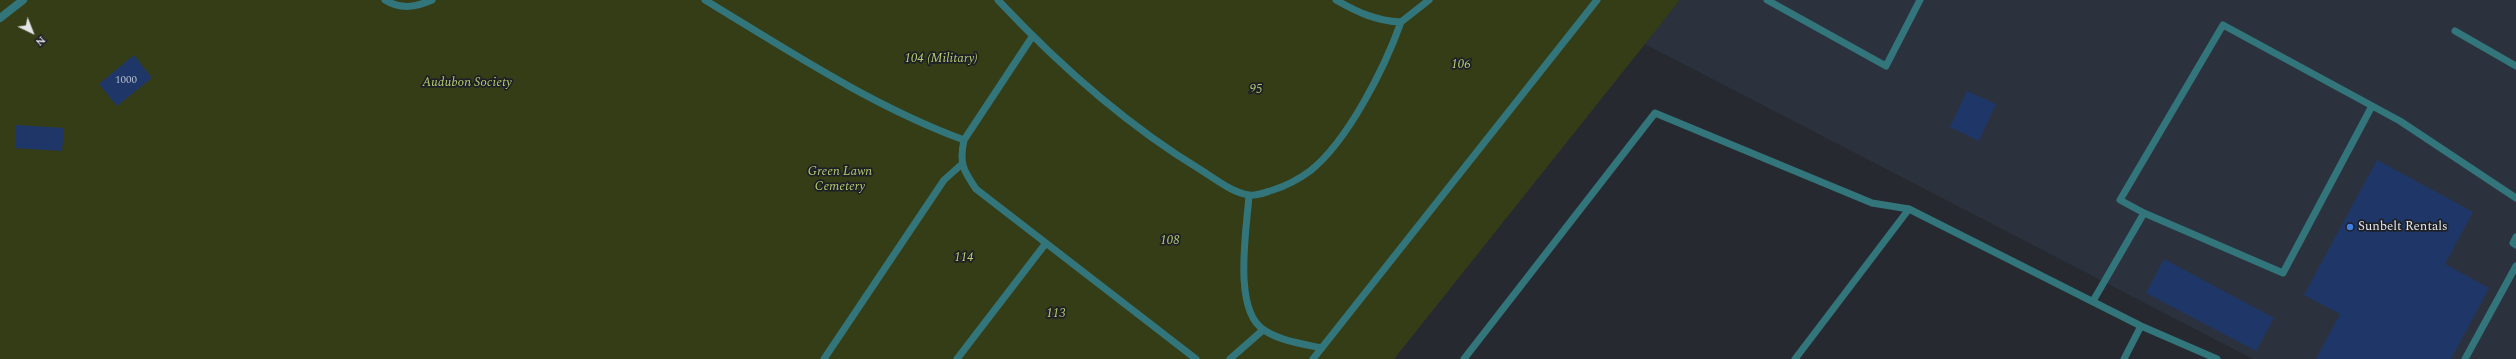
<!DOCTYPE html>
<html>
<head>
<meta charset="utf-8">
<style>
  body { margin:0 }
  #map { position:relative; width:2516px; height:359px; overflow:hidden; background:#262a30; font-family:Spectral,serif }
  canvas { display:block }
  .north { position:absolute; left:12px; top:12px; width:40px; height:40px; -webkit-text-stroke:3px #1d2026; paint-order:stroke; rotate:137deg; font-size:11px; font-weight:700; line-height:16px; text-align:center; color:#e2e4e8 }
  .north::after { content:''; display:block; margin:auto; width:14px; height:18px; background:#e2e4e8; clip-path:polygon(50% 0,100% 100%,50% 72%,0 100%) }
</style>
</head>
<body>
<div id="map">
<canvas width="2516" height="359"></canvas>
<div class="north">N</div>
</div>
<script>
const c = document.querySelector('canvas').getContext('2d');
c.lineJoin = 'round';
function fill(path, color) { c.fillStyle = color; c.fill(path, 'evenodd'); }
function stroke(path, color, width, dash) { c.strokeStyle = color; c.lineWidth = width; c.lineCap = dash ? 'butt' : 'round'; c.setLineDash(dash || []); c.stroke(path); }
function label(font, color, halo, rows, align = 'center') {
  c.font = font + ' Spectral,serif'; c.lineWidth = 3.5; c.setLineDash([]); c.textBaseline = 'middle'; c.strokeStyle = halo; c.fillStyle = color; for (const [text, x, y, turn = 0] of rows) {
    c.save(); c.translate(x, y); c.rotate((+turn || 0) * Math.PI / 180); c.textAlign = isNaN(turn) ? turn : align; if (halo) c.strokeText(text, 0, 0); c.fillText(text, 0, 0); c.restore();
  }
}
fill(new Path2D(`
  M1680,0H2516V359H2253L1645,44Z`), '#2b323d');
fill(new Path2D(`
  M0,0H1680L1394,359H0Z`), '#353d17');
fill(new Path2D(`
  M134,55L152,78L117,106L99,84Z
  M1967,91L1996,104L1979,141L1950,127Z
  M16,125L64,128L62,151L15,148Z
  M2377,160L2473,212L2445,264L2489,288L2451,359H2316L2340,314L2304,295Z
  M2164,259L2274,318L2256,351L2146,293Z`), '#1f3768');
stroke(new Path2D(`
  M385,0C401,10 416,7 432,0
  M705,0C789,51 872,106 964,140
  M998,0C1059,65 1125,124 1201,170C1215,179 1233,193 1249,195C1257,196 1266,192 1273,190C1286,186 1299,179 1310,171C1348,141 1385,67 1401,22
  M1336,0C1357,12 1376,21 1401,22L1429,0
  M1767,0L1886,66L1920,0
  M2455,31L2516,66
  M1032,37L964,140C959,163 963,170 976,189L1196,359
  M1249,195C1247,227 1232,310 1264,330C1280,341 1304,344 1322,348
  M2144,213L2283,273L2372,106
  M2516,237L2513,243L2516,245
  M2093,301L2144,213L2120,200L2223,25L2400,121L2516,198
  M824,359L944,180L962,164
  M957,359L1046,243
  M1230,359L1263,330
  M1313,359L1597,0
  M1464,359L1655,113L1872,203L1909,209L2141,326L2217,359
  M1795,359L1909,209
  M2124,359L2141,326
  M2465,359L2516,266`), '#32757b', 7);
stroke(new Path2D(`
  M0,18L23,0`), '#32757b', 8);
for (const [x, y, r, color] of [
  [2350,227,4,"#3f7fe0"]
]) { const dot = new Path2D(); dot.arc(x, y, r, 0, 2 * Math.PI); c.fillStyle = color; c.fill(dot); stroke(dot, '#1d2026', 1.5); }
label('11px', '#b1b9c8', null, [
  ["1000",126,81]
]);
label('italic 13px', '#b7cc6f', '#1d2026', [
  ["104 (Military)",941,59],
  ["106",1461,65],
  ["Audubon Society",467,83],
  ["95",1256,90],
  ["Green Lawn",840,172],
  ["Cemetery",840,187],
  ["108",1170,241],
  ["114",964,258],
  ["113",1056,314]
]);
label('13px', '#e2e4e8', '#1d2026', [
  ["Sunbelt Rentals",2358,227]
], 'left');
</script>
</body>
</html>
